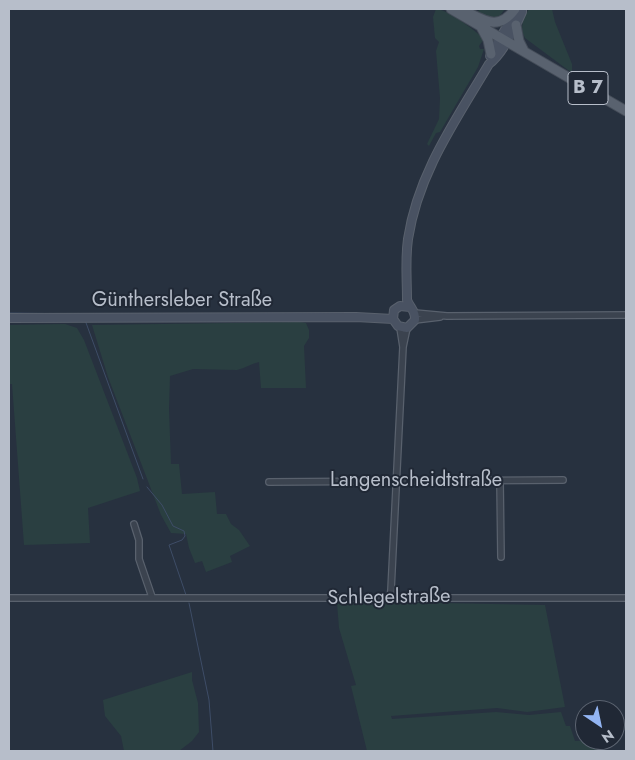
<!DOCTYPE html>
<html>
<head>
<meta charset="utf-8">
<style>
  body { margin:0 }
  #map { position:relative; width:635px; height:760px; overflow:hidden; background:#27313f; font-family:Jost,sans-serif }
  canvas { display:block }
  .frame { position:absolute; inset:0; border:10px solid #b7beca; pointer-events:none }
  .north { position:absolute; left:575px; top:700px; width:50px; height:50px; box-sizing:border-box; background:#202835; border:1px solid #5c6471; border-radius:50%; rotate:146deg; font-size:14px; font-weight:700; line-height:20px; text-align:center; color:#b7beca }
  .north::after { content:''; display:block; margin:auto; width:18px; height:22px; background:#93b5f3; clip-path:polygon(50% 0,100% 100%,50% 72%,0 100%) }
</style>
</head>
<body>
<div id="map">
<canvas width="635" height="760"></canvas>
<div class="frame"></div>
<div class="north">N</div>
</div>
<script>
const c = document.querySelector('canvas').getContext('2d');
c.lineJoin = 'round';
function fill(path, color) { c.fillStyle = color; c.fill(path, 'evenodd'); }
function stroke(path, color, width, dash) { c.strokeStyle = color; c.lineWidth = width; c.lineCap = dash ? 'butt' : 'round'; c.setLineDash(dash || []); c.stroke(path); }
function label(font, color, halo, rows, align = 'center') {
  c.font = font + ' Jost,sans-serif'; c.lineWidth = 4; c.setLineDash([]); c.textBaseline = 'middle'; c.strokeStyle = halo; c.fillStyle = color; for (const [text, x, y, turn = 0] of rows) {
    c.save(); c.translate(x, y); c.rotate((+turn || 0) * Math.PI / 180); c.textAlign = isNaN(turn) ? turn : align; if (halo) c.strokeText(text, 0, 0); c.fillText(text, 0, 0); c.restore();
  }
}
fill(new Path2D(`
  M436,9C447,9 476,31 484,39L479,46L480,49H484L478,67L440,132L436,133L429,146L427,144L439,119L440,98L436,51L439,42L435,38L433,17Z
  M480,9H505L497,19L493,21L477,13Z
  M529,9H552L555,22L572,64V73L525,38C519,27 523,19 529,9Z
  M300,322L306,323L309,330V338L304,346L306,388H261L259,362C251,364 245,368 237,370L193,369L170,376L169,409L171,464H179L182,494L215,492L217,514H226L231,524L239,530L250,546L230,556L232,562L206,572L202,561L195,563L189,548L186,534L171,533L161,515L108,377L92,325Z
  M65,324L77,328L84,340L137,478L140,491L88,508L90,543L24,545L12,384H9V325Z
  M388,602L545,605L565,707L527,712L497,708L391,716L392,719L496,712L529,715L561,712L566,726H570L575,741L594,740L598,751H367L351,686L356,685L339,628L337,603Z
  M192,672V680L198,703L199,732L192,741L179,751H124L121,736L105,716L103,700Z`), '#2a3f41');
stroke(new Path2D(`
  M9,313L83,314
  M85,320L143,479
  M147,487L162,505L173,526L184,531L185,536L182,540L169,545L186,595
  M189,603L209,700L213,751`), '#3e4d67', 1);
const minor = new Path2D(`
  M415,313L447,316L626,315
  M415,320L440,317
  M400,328L403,347
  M500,481L501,557
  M269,482L563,480
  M134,524L139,540V559L152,597
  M390,597L391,590L403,347L407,328
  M9,598H626`);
const secondary = new Path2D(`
  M490,56L515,12
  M410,307L400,306L394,310L393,319L398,326L407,328L415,320C416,311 410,308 407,300C407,279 405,260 408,239C418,173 456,120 489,64C503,54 515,28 522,12V9
  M9,318L356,317L393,319`);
const primary = new Path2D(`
  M451,9L626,111
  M463,10C484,20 498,32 515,9
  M516,25L519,41L524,51
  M481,27L488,40L491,54`);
stroke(minor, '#59616d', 8);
stroke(secondary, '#59616d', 10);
stroke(primary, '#444c58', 11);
stroke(minor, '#3b434f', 5.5);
stroke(secondary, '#495262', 8);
stroke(primary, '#59626f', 9);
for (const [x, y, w] of [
  [588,88,40]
]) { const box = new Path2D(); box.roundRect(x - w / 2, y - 16.5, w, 33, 4); c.fillStyle = '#202835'; c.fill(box); stroke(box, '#b7beca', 1); }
label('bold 19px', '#b7beca', null, [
  ["B 7",588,88]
]);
label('20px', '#b7beca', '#202835', [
  ["Günthersleber Straße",182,301],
  ["Langenscheidtstraße",416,481],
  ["Schlegelstraße",389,598,-1]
]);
</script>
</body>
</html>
